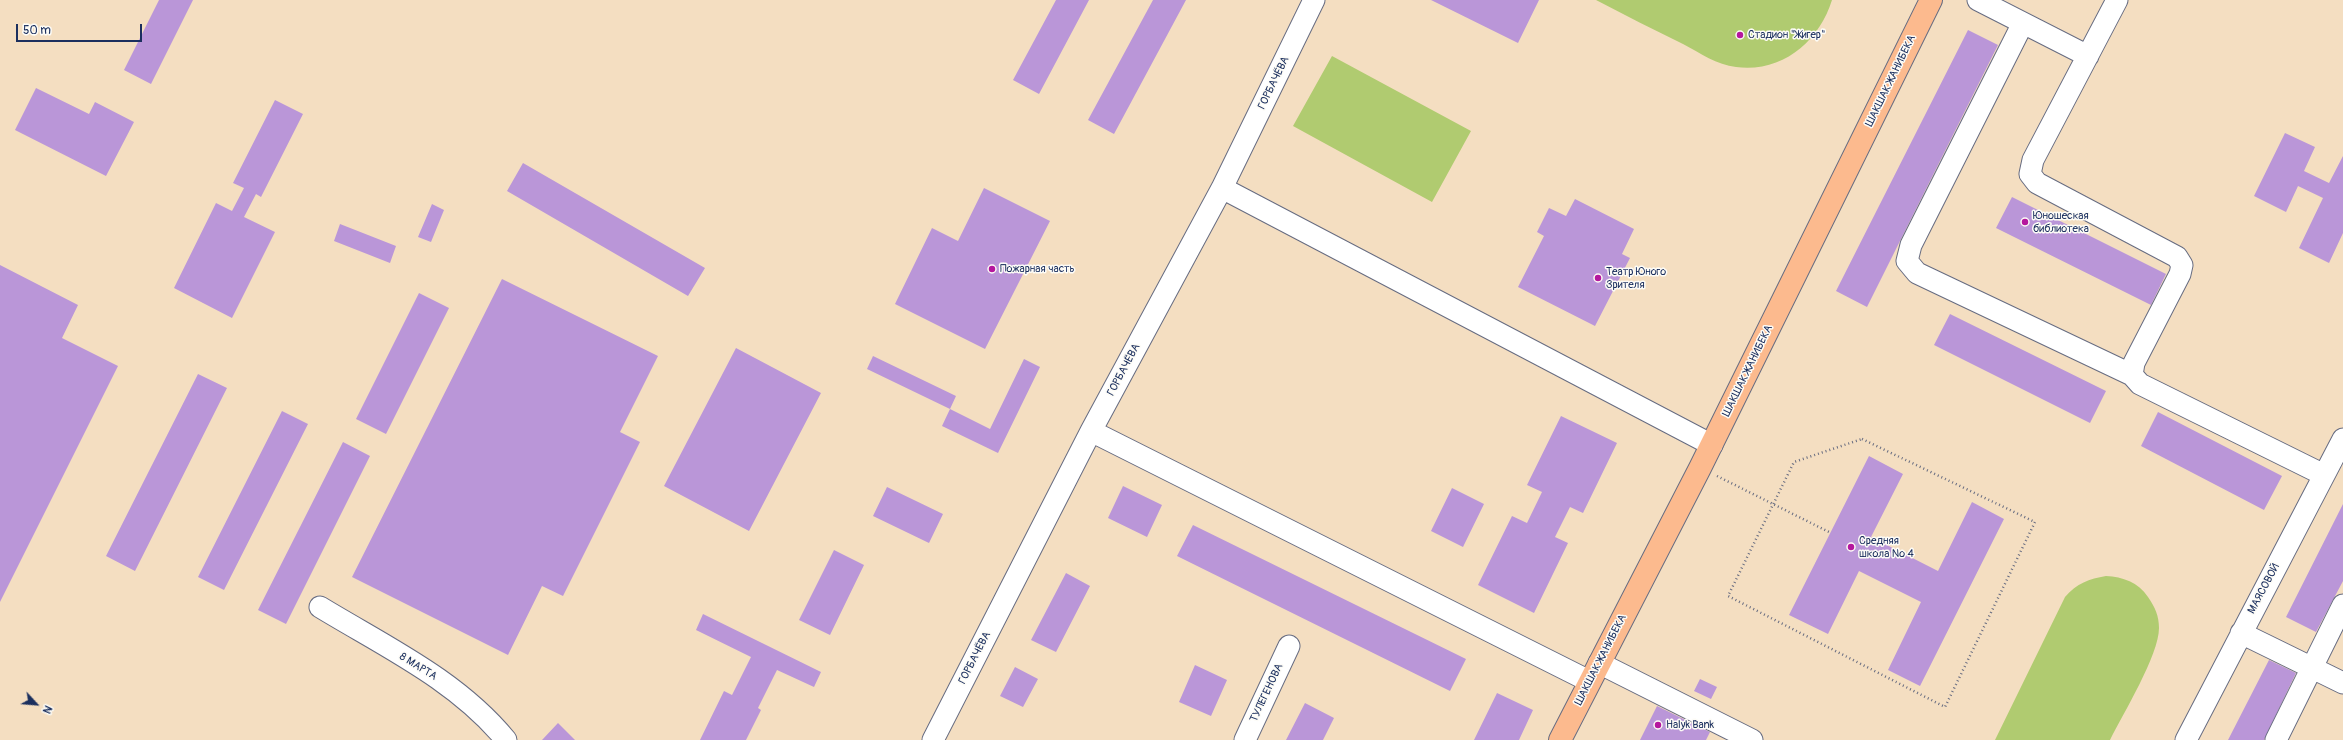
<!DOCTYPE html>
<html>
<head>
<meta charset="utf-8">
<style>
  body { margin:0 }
  #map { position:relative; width:2343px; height:740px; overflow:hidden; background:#f4dec1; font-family:Pangolin,sans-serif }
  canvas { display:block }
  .north { position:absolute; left:16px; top:684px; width:40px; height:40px; -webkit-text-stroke:3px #fdfcf7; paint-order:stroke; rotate:116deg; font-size:11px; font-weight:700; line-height:16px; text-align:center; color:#1b2f5e }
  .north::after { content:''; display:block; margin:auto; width:14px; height:18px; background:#1b2f5e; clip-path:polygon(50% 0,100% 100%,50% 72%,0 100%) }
  .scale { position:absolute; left:16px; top:24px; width:126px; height:18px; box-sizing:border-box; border:2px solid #1b2f5e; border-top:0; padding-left:5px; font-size:12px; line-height:14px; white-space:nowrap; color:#1b2f5e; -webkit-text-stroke:3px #fdfcf7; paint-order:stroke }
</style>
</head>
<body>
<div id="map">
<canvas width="2343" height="740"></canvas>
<div class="north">N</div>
<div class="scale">50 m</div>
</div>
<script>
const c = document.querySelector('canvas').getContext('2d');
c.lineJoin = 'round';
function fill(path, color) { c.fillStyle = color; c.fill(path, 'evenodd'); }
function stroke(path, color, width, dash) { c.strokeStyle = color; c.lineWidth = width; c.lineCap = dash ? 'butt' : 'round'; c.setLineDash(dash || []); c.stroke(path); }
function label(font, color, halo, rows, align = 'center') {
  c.font = font + ' Pangolin,sans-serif'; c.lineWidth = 3; c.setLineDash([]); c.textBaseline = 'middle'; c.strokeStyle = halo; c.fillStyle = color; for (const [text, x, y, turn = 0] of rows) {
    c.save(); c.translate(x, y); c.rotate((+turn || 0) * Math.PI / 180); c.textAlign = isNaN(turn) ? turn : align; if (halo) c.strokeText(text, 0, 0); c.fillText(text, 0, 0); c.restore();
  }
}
fill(new Path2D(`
  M1596,0H1832C1819,42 1782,73 1736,67C1717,65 1700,53 1683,44C1654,30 1625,15 1596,0Z
  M1332,56L1471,131L1432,202L1293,126Z
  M2106,576C2123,577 2138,582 2148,597C2155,607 2159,616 2159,628C2159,655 2123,714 2110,740H1995L2065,597C2077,583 2089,579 2106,576Z`), '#b0cb70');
fill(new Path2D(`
  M159,0H193L151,84L124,70Z
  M1056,0H1089L1039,94L1013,80Z
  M1153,0H1186L1114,134L1088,120Z
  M1431,0H1539L1518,43Z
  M1968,30L1998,45L1867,307L1836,291Z
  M36,88L89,114L95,102L134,122L106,176L15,130Z
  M275,100L303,114L261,197L256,194L244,217L275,232L232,318L174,288L216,203L232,211L244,188L233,183Z
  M2285,133L2315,147L2304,171L2329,183L2343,156V233L2329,263L2299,248L2323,198L2298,186L2286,212L2254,196Z
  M523,163L705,268L688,296L507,191Z
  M984,188L1050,221L985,349L895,304L932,228L958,241Z
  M2012,197L2166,274L2151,305L1996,228Z
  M1575,199L1634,229L1622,254L1630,258L1595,326L1518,287L1544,236L1537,232L1549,208L1566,216Z
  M432,204L444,210L431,242L418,237Z
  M340,224L396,246L390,263L334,241Z
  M0,265L78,305L62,338L118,366L0,602Z
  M502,279L658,356L620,432L640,442L563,596L542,586L508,655L352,577Z
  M419,293L449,308L386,434L356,419Z
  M1950,314L2106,391L2090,423L1934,345Z
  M736,348L821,393L749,531L664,486Z
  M873,356L956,396L950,409L867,369Z
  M1024,359L1040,367L998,453L942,426L950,409L990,429Z
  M198,374L227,388L135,571L106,556Z
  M282,411L308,424L224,590L198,577Z
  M2158,412L2282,476L2264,510L2141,446Z
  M1561,416L1617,443L1583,513L1570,507L1555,537L1568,543L1534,613L1478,585L1512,516L1527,523L1542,492L1527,485Z
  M343,442L370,456L286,624L258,610Z
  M1869,456L1903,474L1871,537L1938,571L1972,502L2004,519L1920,686L1888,670L1921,602L1859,571L1828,634L1789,615Z
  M1123,486L1162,505L1147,537L1108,518Z
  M887,487L943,514L929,543L873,516Z
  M1452,488L1484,504L1463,547L1431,531Z
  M2343,504V581L2316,632L2286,617Z
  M1193,525L1466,659L1450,691L1177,556Z
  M834,550L864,565L830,635L799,620Z
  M1066,573L1090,586L1056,652L1031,640Z
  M703,614L821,672L814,687L777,670L758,708L761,710L746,740H700L724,691L732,695L751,657L696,630Z
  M2269,660L2296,673L2264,740H2228Z
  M1195,665L1227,680L1211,716L1179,702Z
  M1015,667L1038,679L1023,707L1000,696Z
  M1700,679L1717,687L1711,699L1694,691Z
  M1497,693L1533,710L1519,740H1474Z
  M1305,703L1334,718L1323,740H1286Z
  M1657,706L1710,732L1706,740H1640Z
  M558,723L575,740H542Z`), '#ba96d8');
const minor = new Path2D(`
  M1978,0L2088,56
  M2117,0L2033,160L2030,174L2037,183L2177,257L2182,265L2180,274L2134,363L2132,375L2140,384L2324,475
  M2023,23L1911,245L1907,261L1917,273L2132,375
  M1222,188L1712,445
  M1091,431L1589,681
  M320,607C384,646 457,680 506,740
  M2241,633L2343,683
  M1599,663L1752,740
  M933,740L1091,431L1222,188L1314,0
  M1245,740L1289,646
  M2186,740L2343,439
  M2276,740L2343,605`);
const major = new Path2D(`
  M1560,740L1700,468L1931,0`);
stroke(minor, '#676c81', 23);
stroke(major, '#676c81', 24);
stroke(new Path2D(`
  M1862,439L2035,522L1945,707L1728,596L1794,462Z
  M1717,476L1831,533`), '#676c81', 2.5, [1, 3]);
stroke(minor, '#fff', 21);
stroke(major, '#fcba8e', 22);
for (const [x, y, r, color] of [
  [1740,35,4,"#b5179e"],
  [2025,222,4,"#b5179e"],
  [992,269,4,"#b5179e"],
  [1598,278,4,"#b5179e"],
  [1851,547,4,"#b5179e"],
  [1658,725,4,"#b5179e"]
]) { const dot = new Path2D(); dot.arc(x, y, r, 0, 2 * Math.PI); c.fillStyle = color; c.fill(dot); stroke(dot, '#fdfcf7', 1.5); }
label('11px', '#1b2f5e', '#fdfcf7', [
  ["Стадион \"Жигер\"",1748,35],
  ["Юношеская",2033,216],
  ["библиотека",2033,229],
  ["Пожарная часть",1000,269],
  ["Театр Юного",1606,272],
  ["Зрителя",1606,285],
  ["Средняя",1859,541],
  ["школа № 4",1859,554],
  ["Halyk Bank",1666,725]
], 'left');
label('11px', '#1b2f5e', '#fdfcf7', [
  ["ШАКШАК ЖАНИБЕКА",1891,81,-64],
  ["ГОРБАЧЁВА",1274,83,-64],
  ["ГОРБАЧЁВА",1124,370,-62],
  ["ШАКШАК ЖАНИБЕКА",1748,371,-64],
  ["МАЯСОВОЙ",2264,589,-62],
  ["ГОРБАЧЁВА",975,658,-63],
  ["ШАКШАК ЖАНИБЕКА",1601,660,-63],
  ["8 МАРТА",418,667,32],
  ["ТУЛЕГЕНОВА",1267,693,-65]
]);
</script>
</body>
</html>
